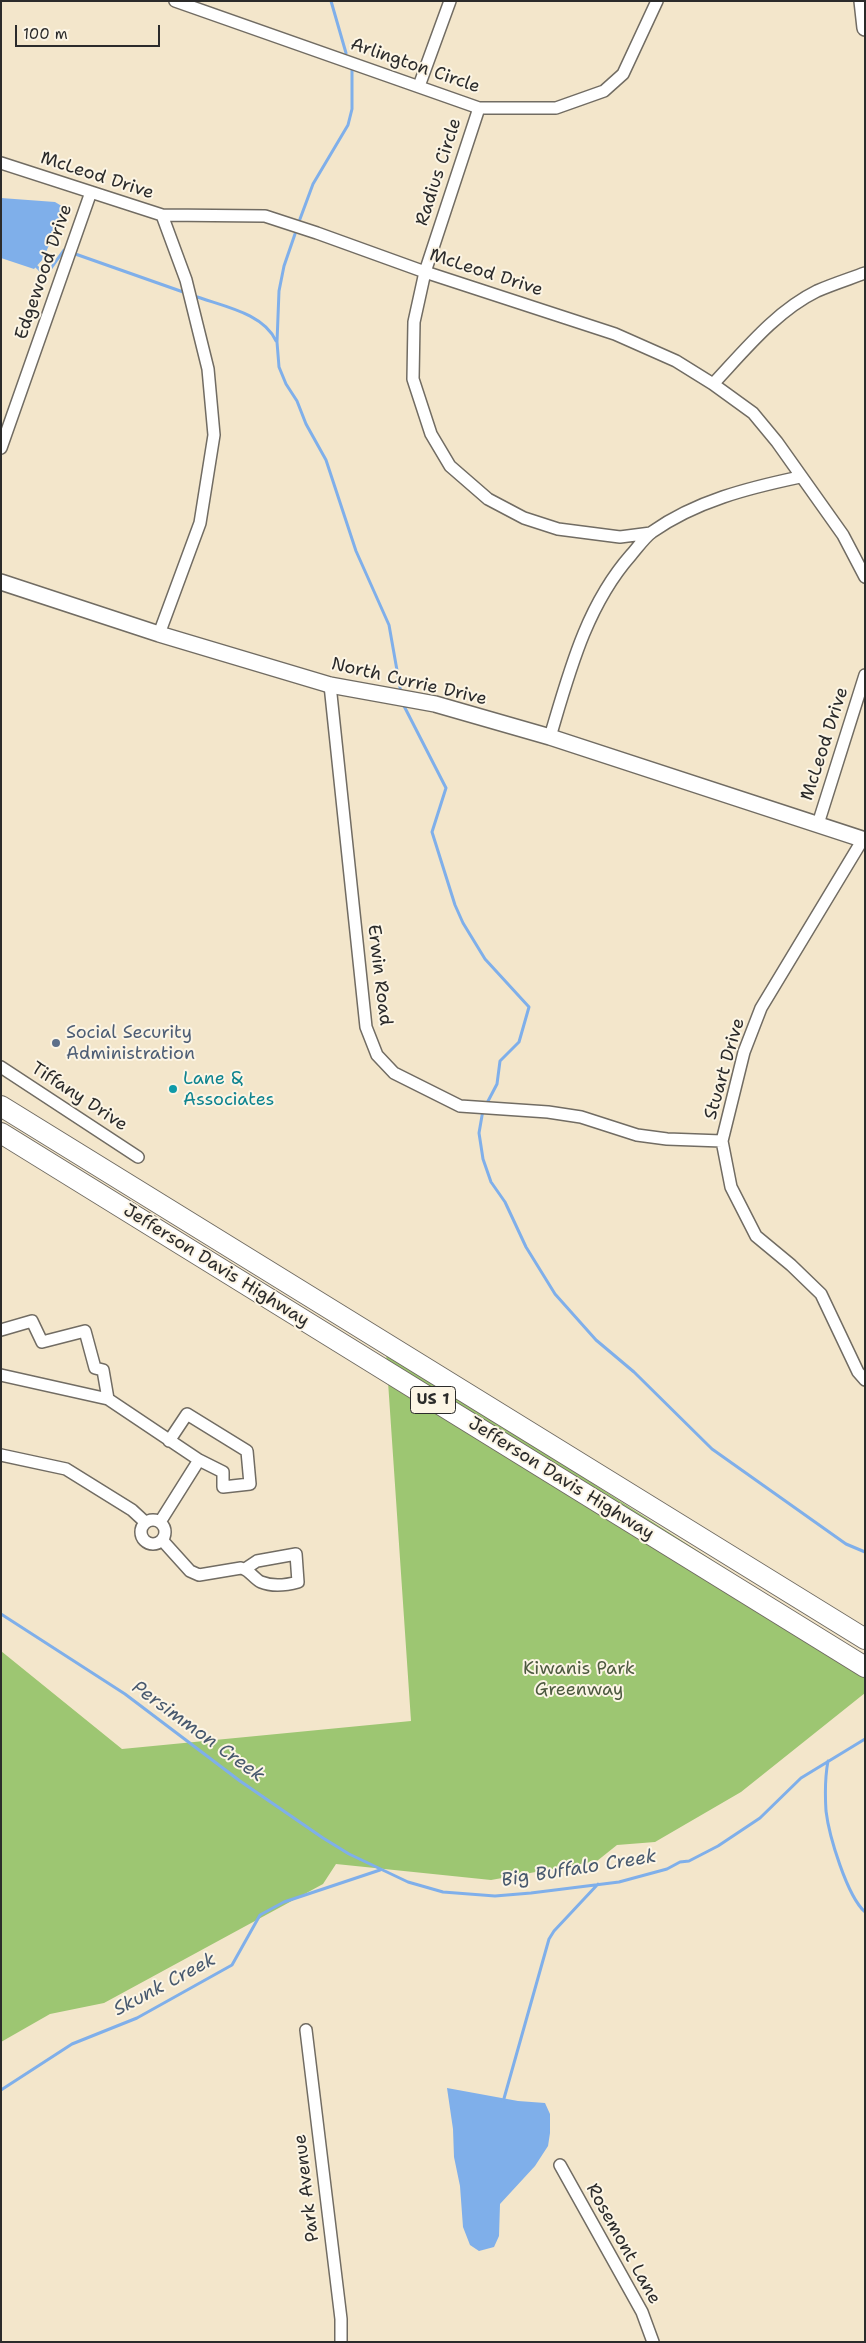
<!DOCTYPE html>
<html>
<head>
<meta charset="utf-8">
<style>
  body { margin:0 }
  #map { position:relative; width:866px; height:2343px; overflow:hidden; background:#f3e6cb; font-family:"Shantell Sans",sans-serif }
  canvas { display:block }
  .frame { position:absolute; inset:0; border:2px solid #2b2b2b; pointer-events:none }
  .scale { position:absolute; left:15px; top:25px; width:145px; height:22px; box-sizing:border-box; border:2px solid #2b2b2b; border-top:0; padding-left:6px; font-size:15px; line-height:18px; white-space:nowrap; color:#2b2b2b; -webkit-text-stroke:4px #fcf5e5; paint-order:stroke }
</style>
</head>
<body>
<div id="map">
<canvas width="866" height="2343"></canvas>
<div class="frame"></div>
<div class="scale">100 m</div>
</div>
<script>
const c = document.querySelector('canvas').getContext('2d');
c.lineJoin = 'round';
function fill(path, color) { c.fillStyle = color; c.fill(path, 'evenodd'); }
function stroke(path, color, width, dash) { c.strokeStyle = color; c.lineWidth = width; c.lineCap = dash ? 'butt' : 'round'; c.setLineDash(dash || []); c.stroke(path); }
function label(font, color, halo, rows, align = 'center') {
  c.font = font + ' "Shantell Sans",sans-serif'; c.lineWidth = 4; c.setLineDash([]); c.textBaseline = 'middle'; c.strokeStyle = halo; c.fillStyle = color; for (const [text, x, y, turn = 0] of rows) {
    c.save(); c.translate(x, y); c.rotate((+turn || 0) * Math.PI / 180); c.textAlign = isNaN(turn) ? turn : align; if (halo) c.strokeText(text, 0, 0); c.fillText(text, 0, 0); c.restore();
  }
}
fill(new Path2D(`
  M386,1352C547,1453 705,1556 865,1658V1693L741,1792L655,1842L617,1845L597,1861L491,1880L336,1864L323,1884L104,2003L50,2014L1,2042V1651L122,1749L411,1721Z`), '#9dc672');
fill(new Path2D(`
  M1,198L55,202L65,208L43,259L34,269L1,258Z
  M447,2088L518,2101L545,2103L550,2114V2133L548,2146L535,2166L500,2204L499,2236L494,2247L479,2251L470,2245L463,2227L460,2186L454,2157L453,2129Z`), '#7fafea');
stroke(new Path2D(`
  M331,1L346,53
  M300,219L313,184L348,125L352,109V70
  M295,234L284,266L279,291L277,342L279,367L286,384L297,401L306,424L326,460L356,551L389,625L401,693
  M36,266L42,272L49,271L64,250L186,293
  M192,295C220,306 263,312 276,341
  M403,704L446,788L432,832L455,905L463,923L485,959L529,1007L519,1042L500,1061L497,1084L486,1105
  M483,1110L479,1133L483,1159L491,1182L505,1202L526,1247L555,1294L596,1340L634,1372L712,1449L846,1544L865,1552
  M1,1614L125,1694L240,1781L323,1838L349,1854L408,1882L443,1892L495,1896L531,1893L619,1882L667,1869L680,1862L689,1861L718,1846L760,1818L801,1778L865,1739
  M828,1761C825,1777 825,1795 826,1811C829,1836 847,1896 865,1912
  M1,2090L72,2044L137,2018L232,1965L260,1915L284,1902L380,1870
  M503,2102L549,1939L554,1931L598,1884`), '#7fafea', 3);
const street = new Path2D(`
  M175,1L479,108H556L604,91L623,74L657,1
  M419,86L450,1
  M479,108L425,272L414,322L413,379L431,434L450,466L488,499L524,518L558,529L620,537L651,533
  M1,163L162,215L265,216L317,233L425,272L615,334L676,361L713,384L753,413L777,442L843,535L865,577
  M713,384C744,351 776,311 817,291C833,284 849,279 865,273
  M1,448L91,192
  M159,634L200,523L214,435L208,369L186,280L162,215
  M330,685L366,1027L377,1055L394,1073L460,1106L548,1112L581,1117L637,1135L667,1139L722,1141
  M550,737C569,673 586,606 631,555C638,547 644,538 652,532C696,501 748,488 800,477
  M818,824L865,675
  M863,839L761,1008L744,1052L722,1141L731,1187L756,1236L791,1265L821,1294L858,1372L865,1380
  M1,1067L138,1157
  M1,1330L32,1321L42,1342L85,1331L95,1368L103,1370L108,1399
  M1,1375L108,1399L199,1460L223,1472V1487L250,1484L247,1451L187,1414L169,1441
  M1,1455L66,1469L132,1510L145,1522
  M141 1532a12 12 0 1 1 24 0a12 12 0 1 1-24 0Z
  M160,1522L199,1460
  M162,1540L190,1571L199,1575L241,1568C250,1570 254,1579 261,1582C273,1587 287,1585 298,1582L296,1554L257,1561L245,1569
  M306,2030L341,2319V2342
  M560,2165L642,2312L653,2342`);
const secondary = new Path2D(`
  M862,1L865,28
  M1,582L159,634L330,685L435,704L550,737L865,840`);
const highway = new Path2D(`
  M1,1106L865,1639
  M1,1133L865,1667`);
stroke(street, '#716c63', 14);
stroke(secondary, '#716c63', 18);
stroke(highway, '#716c63', 22);
stroke(street, '#fff', 11);
stroke(secondary, '#fff', 15);
stroke(highway, '#fff', 20);
for (const [x, y, r, color] of [
  [56,1043,5,"#5c6f8a"],
  [173,1089,5,"#0f9aa8"]
]) { const dot = new Path2D(); dot.arc(x, y, r, 0, 2 * Math.PI); c.fillStyle = color; c.fill(dot); stroke(dot, '#fcf5e5', 2); }
for (const [x, y, w] of [
  [433,1400,45]
]) { const box = new Path2D(); box.roundRect(x - w / 2, y - 13.5, w, 27, 4); c.fillStyle = '#fcf5e5'; c.fill(box); stroke(box, '#2b2b2b', 1); }
label('bold 16px', '#2b2b2b', null, [
  ["US 1",433,1400]
]);
label('18px', '#2b2b2b', '#fcf5e5', [
  ["Arlington Circle",415,66,19],
  ["Radius Circle",439,172,-72],
  ["McLeod Drive",97,176,18],
  ["Edgewood Drive",44,272,-71],
  ["McLeod Drive",486,273,18],
  ["North Currie Drive",409,682,13],
  ["McLeod Drive",825,744,-72],
  ["Erwin Road",379,975,83],
  ["Stuart Drive",725,1069,-74],
  ["Tiffany Drive",79,1097,33],
  ["Jefferson Davis Highway",216,1266,32],
  ["Jefferson Davis Highway",561,1479,32],
  ["Park Avenue",307,2188,-97],
  ["Rosemont Lane",623,2244,61]
]);
label('18px', '#4e5e75', '#fcf5e5', [
  ["Social Security",66,1033],
  ["Administration",66,1054]
], 'left');
label('18px', '#0d838f', '#fcf5e5', [
  ["Lane &",183,1079],
  ["Associates",183,1100]
], 'left');
label('18px', '#4d5a40', '#fcf5e5', [
  ["Kiwanis Park",579,1669],
  ["Greenway",579,1690]
]);
label('italic 19px', '#48596e', '#fcf5e5', [
  ["Persimmon Creek",198,1732,36],
  ["Big Buffalo Creek",579,1869,-9],
  ["Skunk Creek",165,1985,-28]
]);
</script>
</body>
</html>
